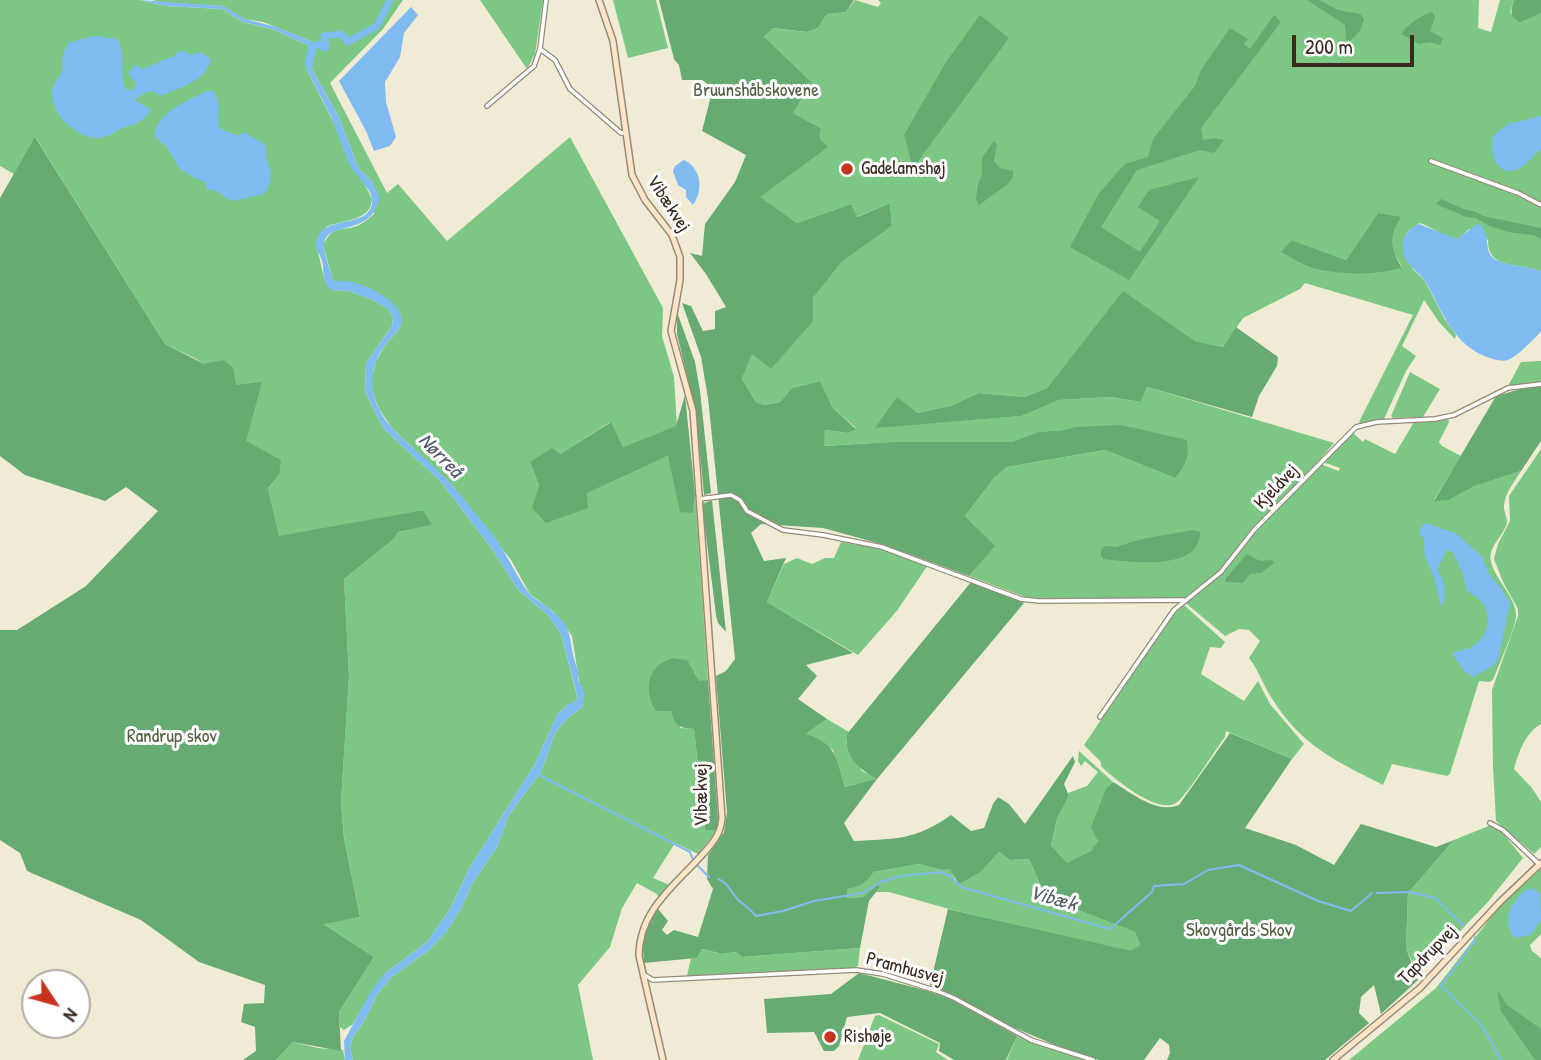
<!DOCTYPE html>
<html>
<head>
<meta charset="utf-8">
<style>
  body { margin:0 }
  #map { position:relative; width:1541px; height:1060px; overflow:hidden; background:#f0ebd5; font-family:"Patrick Hand",sans-serif }
  canvas { display:block }
  .north { position:absolute; left:21px; top:969px; width:70px; height:70px; box-sizing:border-box; background:#fff; border:2px solid #b1aaa5; border-radius:50%; rotate:126deg; font-size:19px; font-weight:700; line-height:28px; text-align:center; color:#3b2a1e }
  .north::after { content:''; display:block; margin:auto; width:24px; height:32px; background:#c8321e; clip-path:polygon(50% 0,100% 100%,50% 72%,0 100%) }
  .scale { position:absolute; left:1292px; top:35px; width:122px; height:32px; box-sizing:border-box; border:4px solid #3b2a1e; border-top:0; padding-left:9px; font-size:21px; line-height:24px; white-space:nowrap; color:#3b2a1e; -webkit-text-stroke:5px #fff; paint-order:stroke }
</style>
</head>
<body>
<div id="map">
<canvas width="1541" height="1060"></canvas>
<div class="north">N</div>
<div class="scale">200 m</div>
</div>
<script>
const c = document.querySelector('canvas').getContext('2d');
c.lineJoin = 'round';
function fill(path, color) { c.fillStyle = color; c.fill(path, 'evenodd'); }
function stroke(path, color, width, dash) { c.strokeStyle = color; c.lineWidth = width; c.lineCap = dash ? 'butt' : 'round'; c.setLineDash(dash || []); c.stroke(path); }
function label(font, color, halo, rows, align = 'center') {
  c.font = font + ' "Patrick Hand",sans-serif'; c.lineWidth = 6; c.setLineDash([]); c.textBaseline = 'middle'; c.strokeStyle = halo; c.fillStyle = color; for (const [text, x, y, turn = 0] of rows) {
    c.save(); c.translate(x, y); c.rotate((+turn || 0) * Math.PI / 180); c.textAlign = isNaN(turn) ? turn : align; if (halo) c.strokeText(text, 0, 0); c.fillText(text, 0, 0); c.restore();
  }
}
fill(new Path2D(`
  M0,0H140L165,6L222,9L243,22L275,30L309,46L306,68L372,199C371,222 343,219 326,227L316,246C322,262 321,277 331,290L349,291L373,300L388,309L393,316L392,326L366,363L365,392L383,428L441,482L495,553L518,590L548,615L561,634L578,700L566,706L557,715L535,764L470,867L450,909L427,942L384,974L352,1025L344,1030L340,1027L339,1012L374,957L323,923L360,917L344,837L341,802L349,676L344,579L394,539L398,532L431,525L423,510L279,537L268,488L279,475L246,441L236,386L196,359L165,344L36,138L14,174L0,166Z
  M152,0H403L383,29L330,83L387,193L398,184L447,241L570,137L663,308L662,336L674,377L677,426L623,447L610,422L560,454L530,462L539,486L586,493L668,456L693,512L695,494L708,680L699,682L694,672L671,711L681,728L694,729L705,830H717L698,854L675,843L653,878L670,885L659,898L657,894L637,883L622,908L610,947L578,985L593,1060H353L350,1048L353,1037L365,1020L378,993L393,976L429,950L447,931L460,911L472,884L497,847L509,815L541,772L555,733L567,719L583,706L572,636L554,612L530,594L511,560L453,486L391,427L379,409L374,396L371,380L376,361L385,345L399,330V312L354,283L334,281L332,277L323,245C333,224 343,232 359,225C364,223 370,217 374,214L372,181L359,169L338,115L312,69L311,41L263,22L244,19L223,6L165,3Z
  M480,0H543L535,54L527,69Z
  M613,0H656L668,48L628,58Z
  M855,0L878,7L881,3L878,0H1479L1478,28L1491,32L1500,0H1514L1510,12L1520,23L1541,13V271C1520,263 1487,270 1488,240L1469,229L1458,239C1445,238 1432,227 1420,223L1408,231L1404,239L1412,268L1425,281L1444,318L1456,335L1455,339L1439,322L1424,300L1402,346L1416,356L1406,371L1384,419L1361,423L1359,422L1413,315L1305,283L1300,289L1243,318L1223,347L1195,341L1123,292L1047,388L1024,397L979,393L950,406L917,413L876,427L1022,416L1059,400L1110,397L1141,402L1147,387L1334,443L1317,463L1339,471L1340,468L1323,462L1353,433L1363,442L1365,439L1395,454L1414,422L1448,419L1449,422L1439,442L1442,446L1461,456L1434,500H1449L1475,486L1521,471C1515,481 1505,493 1504,505C1503,512 1509,518 1506,526C1500,540 1486,549 1492,565C1497,581 1515,597 1516,614C1517,626 1498,666 1493,680L1489,682L1479,681L1450,774L1447,776L1392,764L1383,785C1336,761 1302,746 1273,700C1263,686 1260,672 1249,658L1260,641L1249,630L1239,629L1225,636L1181,599L1028,598L969,576L994,546L965,516L994,478L1007,467L1105,450L1175,478L1074,427L1064,430L1038,432L1011,442H890L823,446L825,430L848,433L856,428L833,408L820,381L792,388L780,402L764,405L756,402L742,379L752,353L771,369L813,298L842,262L892,226L890,203L856,217L851,204L797,223L759,197L820,139L821,128L793,113L764,37L772,28L807,32L818,28L827,14L846,12ZM1378,213L1392,232V249L1402,267L1315,268L1292,240L1346,260Z
  M1541,361V382L1508,386L1521,362Z
  M1410,372L1440,389L1423,417L1393,418L1391,416Z
  M1541,449V724C1525,733 1519,752 1514,769L1532,788L1541,802V847L1534,854L1496,821L1493,767L1492,690L1518,616V609L1503,582L1494,559L1498,544L1510,521L1509,496Z
  M841,542L883,549L928,565L896,612L858,655L767,602L784,564L797,558L812,564L825,558H834Z
  M1184,605L1225,642L1221,648L1210,647L1201,674L1244,701L1258,681L1270,704L1304,744L1292,759L1226,731L1225,737C1215,750 1187,796 1176,803C1158,815 1113,778 1101,766V762L1084,745L1170,617Z
  M827,719L849,732L846,742L862,771L877,779L845,787L833,750L806,734Z
  M1079,751L1113,782C1096,800 1108,834 1092,850C1086,856 1074,860 1067,863L1051,845L1057,819L1069,796L1068,793L1087,786L1098,772L1085,761L1081,766L1078,761Z
  M1491,825L1501,831L1523,858L1487,903L1418,975L1406,948L1408,893L1454,840Z
  M999,852L1010,860L1029,859L1040,884L1057,902L1135,932L1140,945L1131,952L949,909L889,892H875L880,887L863,897L847,898L846,889C860,887 866,883 874,872L919,864L942,870L949,868L956,881L982,871Z
  M1541,868V934L1530,945L1532,951L1541,958V1060H1349L1436,988L1499,907Z
  M860,948L858,966L852,968L687,976L691,958L696,957L701,949L722,954L736,952L742,957Z
  M879,1015L939,1044L936,1052L948,1060H858L875,1016Z
  M1017,1036L1085,1060H1007Z
  M293,1042L318,1048L343,1050L345,1060H276Z`), '#7dc784');
fill(new Path2D(`
  M659,0H854L846,12L827,14L818,28L807,32L773,28L764,37L811,82L793,113L821,128L820,139L828,147L760,197L797,223L851,204L857,217L890,203L892,226L842,262L813,298V321L771,369L752,354L742,379L756,402L764,405L780,402L792,388L820,381L833,408L856,429L848,433L825,430L824,446L890,442H1011L1038,432L1064,430L1074,427L1121,425L1187,440C1190,455 1185,467 1175,478L1105,450L1007,467L994,478L965,516L995,546L969,576L881,544L823,528L761,524L751,533L764,561L786,558L767,602L853,653L806,665L817,676L798,699L827,719L806,734C838,745 835,757 845,787L876,779C859,769 844,756 847,734L971,582L1024,603L877,779L844,823L854,841C895,839 916,840 951,815L971,831L984,828L993,804L998,797L1009,804L1025,824L1073,756L1075,762L1064,784L1069,796L1057,819L1051,845L1067,863L1091,851L1098,841L1091,827L1106,789L1113,782C1132,793 1156,814 1179,805L1230,733L1292,759L1245,828L1296,845L1334,865L1361,824L1436,847L1454,840L1408,893L1406,948L1418,980L1381,1014L1374,985L1361,997L1359,1013L1369,1023L1325,1060H1167L1170,1053L1169,1045L1160,1038L1144,1060H1099L1062,1048L1008,1025L957,997L930,985L948,909L1131,951L1140,945L1135,932L1057,902L1040,884L1029,859L1010,860L999,852L982,871L959,884L949,869L942,870L919,864L874,872C866,883 860,887 847,889V898L863,897L878,885L880,887L869,901L860,948L742,957L736,952L722,954L702,949L696,958L644,963L642,934L658,909L668,921L662,930L667,935L674,930L698,937L713,889L707,879L708,855L724,832L727,813L716,676L726,671L735,659L708,398L701,357L682,303L691,306L703,331L715,329V311L726,307L706,274L690,253L702,256L705,224L735,182L746,155L702,131L713,88L702,80H682L679,65L674,59Z
  M1307,0H1319L1338,10L1360,14L1364,19L1360,31L1351,40H1346L1345,25Z
  M1514,0H1541V13L1520,23C1510,15 1510,13 1514,0Z
  M1432,12L1435,17L1430,31L1443,38L1440,45L1430,42L1419,44L1401,34C1407,25 1421,15 1432,12Z
  M980,15L1009,38L913,168L904,135L946,62Z
  M1274,15L1281,22L1201,128L1203,140L1214,138L1224,140L1214,153L1200,150L1137,170L1101,227L1140,252L1160,221L1138,207L1149,190L1199,177L1129,280L1070,247L1099,193L1125,164L1148,157L1153,139L1195,86L1201,70L1230,28L1248,39L1244,44L1250,49Z
  M35,137L165,344L204,364L224,360L233,368L236,385L262,382L246,441L281,460L279,475L268,488L279,536L423,510L432,525L398,532L394,539L344,579L349,676L341,802L344,838L360,917L324,924L374,957L339,1012L341,1051L293,1042L276,1060H243L256,1051L255,1027L241,1022L244,1004L264,1003L265,985L199,962L141,920L27,871L20,853L0,840V630H17L86,586L158,511L126,487L105,501L25,475L0,456V198Z
  M994,141L997,145L994,161L1000,168L1013,171V177L1008,184L979,205L976,199L978,184L982,175V158Z
  M1441,199L1464,209L1476,212L1483,216L1541,228V239L1533,235L1508,232L1489,226L1476,218L1466,217L1436,204Z
  M1378,213L1401,217C1388,239 1390,246 1402,268C1376,275 1344,275 1317,269C1305,266 1292,258 1281,252L1292,240L1346,260Z
  M1123,291L1195,341L1223,347L1236,327L1278,357L1277,366L1259,396L1252,417L1147,387L1141,402L1110,397L1059,400L1022,416L875,428L897,397L917,413L950,406L979,393L1024,397L1047,388Z
  M677,312L695,362L700,391L711,493L704,495L696,413L677,334Z
  M1541,386V441L1521,471L1475,486L1449,500L1434,501L1496,396L1528,387Z
  M685,395L695,494L693,513L680,512L668,456L587,493L588,508L546,523L532,508L539,486L530,462L552,448L560,454L611,422L623,447L676,426Z
  M712,500L726,632L718,623L716,615L702,504Z
  M1193,530L1200,532C1201,572 1128,562 1104,559L1101,556V550L1105,546L1116,547L1142,539Z
  M1247,554L1260,561L1272,560L1274,563L1261,573L1250,574L1243,583L1225,582L1226,578Z
  M672,658L687,660L699,681L708,680L718,819L717,830H705L694,729C679,728 675,726 671,711H656C648,699 645,679 657,667C660,663 668,660 672,658Z
  M859,973L928,991L953,1000L1017,1036L1006,1060H954L939,1051L940,1043L880,1013L847,1017L839,1046L834,1051H824L814,1032L767,1033L764,999L831,994Z
  M1497,990L1507,1005L1541,1029V1060H1535L1501,1011Z`), '#66ac72');
fill(new Path2D(`
  M140,0L223,6L245,19L276,27L311,41L316,47L312,69L338,115L359,169L372,181L380,198C370,238 327,220 324,244C323,253 330,268 332,277L334,281C341,281 349,281 356,283C371,287 403,303 402,322C401,331 391,337 386,344C364,371 370,406 394,430C413,449 434,465 452,485C464,498 474,513 486,526C504,546 513,572 529,593C533,598 541,602 546,606C568,623 569,629 573,655C575,664 580,672 578,680L585,693L583,706L567,719L555,733L541,772L509,815L497,847L472,884L460,911L447,931L429,950L393,976L378,993L365,1020L353,1037L350,1048L353,1060H345L344,1041L371,991L384,974L427,942L450,909L470,867L535,764L557,715L566,706L578,699L561,634L548,615L518,590L495,553L441,482L383,428L365,392L366,363L392,326L393,316L388,309L373,300L349,291L331,290C321,280 325,273 322,261C321,256 316,250 316,246C317,212 366,231 372,204C375,192 357,177 351,167C343,151 338,133 331,117C323,100 314,84 306,68L305,61L309,46L275,30L243,22L222,9L165,6Z
  M411,7L418,15L404,33L400,57L385,82L386,102L396,137L390,146L374,151L366,131L339,81Z
  M94,36L118,39C126,56 119,77 126,90H132L137,85L128,73L136,65L143,69L174,56L178,52L185,51L190,55L201,52L211,60C205,82 179,88 160,96L152,91L144,93L135,100L151,110C144,121 137,124 125,127C116,130 110,137 100,138C78,139 52,116 52,94C51,84 60,78 62,70C63,66 61,62 62,59C63,54 66,48 68,43Z
  M207,91H213C222,102 217,114 219,128L239,136L243,132L265,144C267,150 265,156 267,161C273,174 272,182 264,194L234,201L226,198L217,191L205,189L207,187L205,182L193,177L179,168L167,147L154,136C158,111 187,101 207,91Z
  M1541,116V149C1534,155 1528,163 1520,168C1497,181 1489,152 1493,136L1508,124Z
  M684,160C701,168 704,190 693,205L686,197V190L678,185L673,171L675,166Z
  M1419,224L1457,239L1477,224L1481,225C1488,235 1486,242 1489,252C1494,267 1527,265 1541,271V331L1537,336C1529,343 1518,356 1508,360C1501,362 1494,359 1487,357C1454,345 1442,312 1427,284C1420,271 1404,266 1403,249C1402,236 1408,229 1419,224Z
  M1426,523L1457,534L1482,557L1489,574L1501,588L1510,604L1498,660L1493,666L1473,677L1465,672L1452,654C1459,649 1467,651 1473,646C1488,637 1493,615 1481,601C1478,597 1472,594 1467,591C1465,576 1459,565 1453,552L1447,549L1437,570C1445,580 1448,595 1441,607L1435,580L1425,556L1424,539L1420,535V528Z
  M1527,889H1534L1540,894L1541,920L1530,935L1515,938C1500,922 1512,900 1527,889Z`), '#7fbbf1');
stroke(new Path2D(`
  M539,775L690,852L693,860
  M698,866L709,877
  M718,879C731,884 732,897 743,904C748,908 751,910 756,916L783,911L814,901L862,893L881,882L901,876L941,872L950,876L961,887L1110,929L1152,892L1154,886L1184,884L1208,870L1239,865L1318,901L1351,911L1372,893
  M1377,893L1409,892L1435,898L1464,926
  M1475,937L1474,942L1441,986L1482,1026L1501,1060`), '#7fbbf1', 2);
stroke(new Path2D(`
  M312,48L318,44L326,48L324,36L341,34L348,42L377,26L390,0`), '#7fbbf1', 7);
const street = new Path2D(`
  M540,49L555,60L570,89L621,133H625
  M487,106L534,66L540,49L546,0
  M1431,161L1518,193L1541,205
  M699,499L731,495L740,500L747,511L783,530L823,535L882,547L1021,599L1039,601L1184,600
  M1100,717L1174,610L1221,572L1254,530L1356,427L1377,422L1435,419L1454,415L1508,388L1541,384
  M1490,823L1503,830L1539,864
  M643,974L653,980L856,970L883,974L937,991L954,998L1031,1040L1093,1060`);
const secondary = new Path2D(`
  M599,0L613,41L632,175L645,200L672,235L680,257V280L671,331L693,411L722,818C721,834 712,844 702,855C674,886 639,911 639,956L663,1060
  M1333,1060L1420,988L1500,902L1541,863`);
stroke(street, '#968a7a', 6);
stroke(secondary, '#968a7a', 8);
stroke(street, '#fff', 3.5);
stroke(secondary, '#ffe4c6', 5);
for (const [x, y, r, color] of [
  [847,169,7,"#c8321e"],
  [830,1037,7,"#c8321e"]
]) { const dot = new Path2D(); dot.arc(x, y, r, 0, 2 * Math.PI); c.fillStyle = color; c.fill(dot); stroke(dot, '#fff', 2.5); }
label('19px', '#526142', '#fff', [
  ["Bruunshåbskovene",756,91],
  ["Randrup skov",172,737],
  ["Skovgårds Skov",1239,931]
]);
label('19px', '#3b2a1e', '#fff', [
  ["Gadelamshøj",861,169],
  ["Rishøje",844,1037]
], 'left');
label('19px', '#3b2a1e', '#fff', [
  ["Vibækvej",668,204,57],
  ["Kjeldvej",1277,487,-46],
  ["Vibækvej",702,795,-90],
  ["Tapdrupvej",1428,955,-46],
  ["Pramhusvej",905,969,15]
]);
label('italic 21px', '#535d68', '#fff', [
  ["Nørreå",440,456,45],
  ["Vibæk",1053,899,16]
]);
</script>
</body>
</html>
